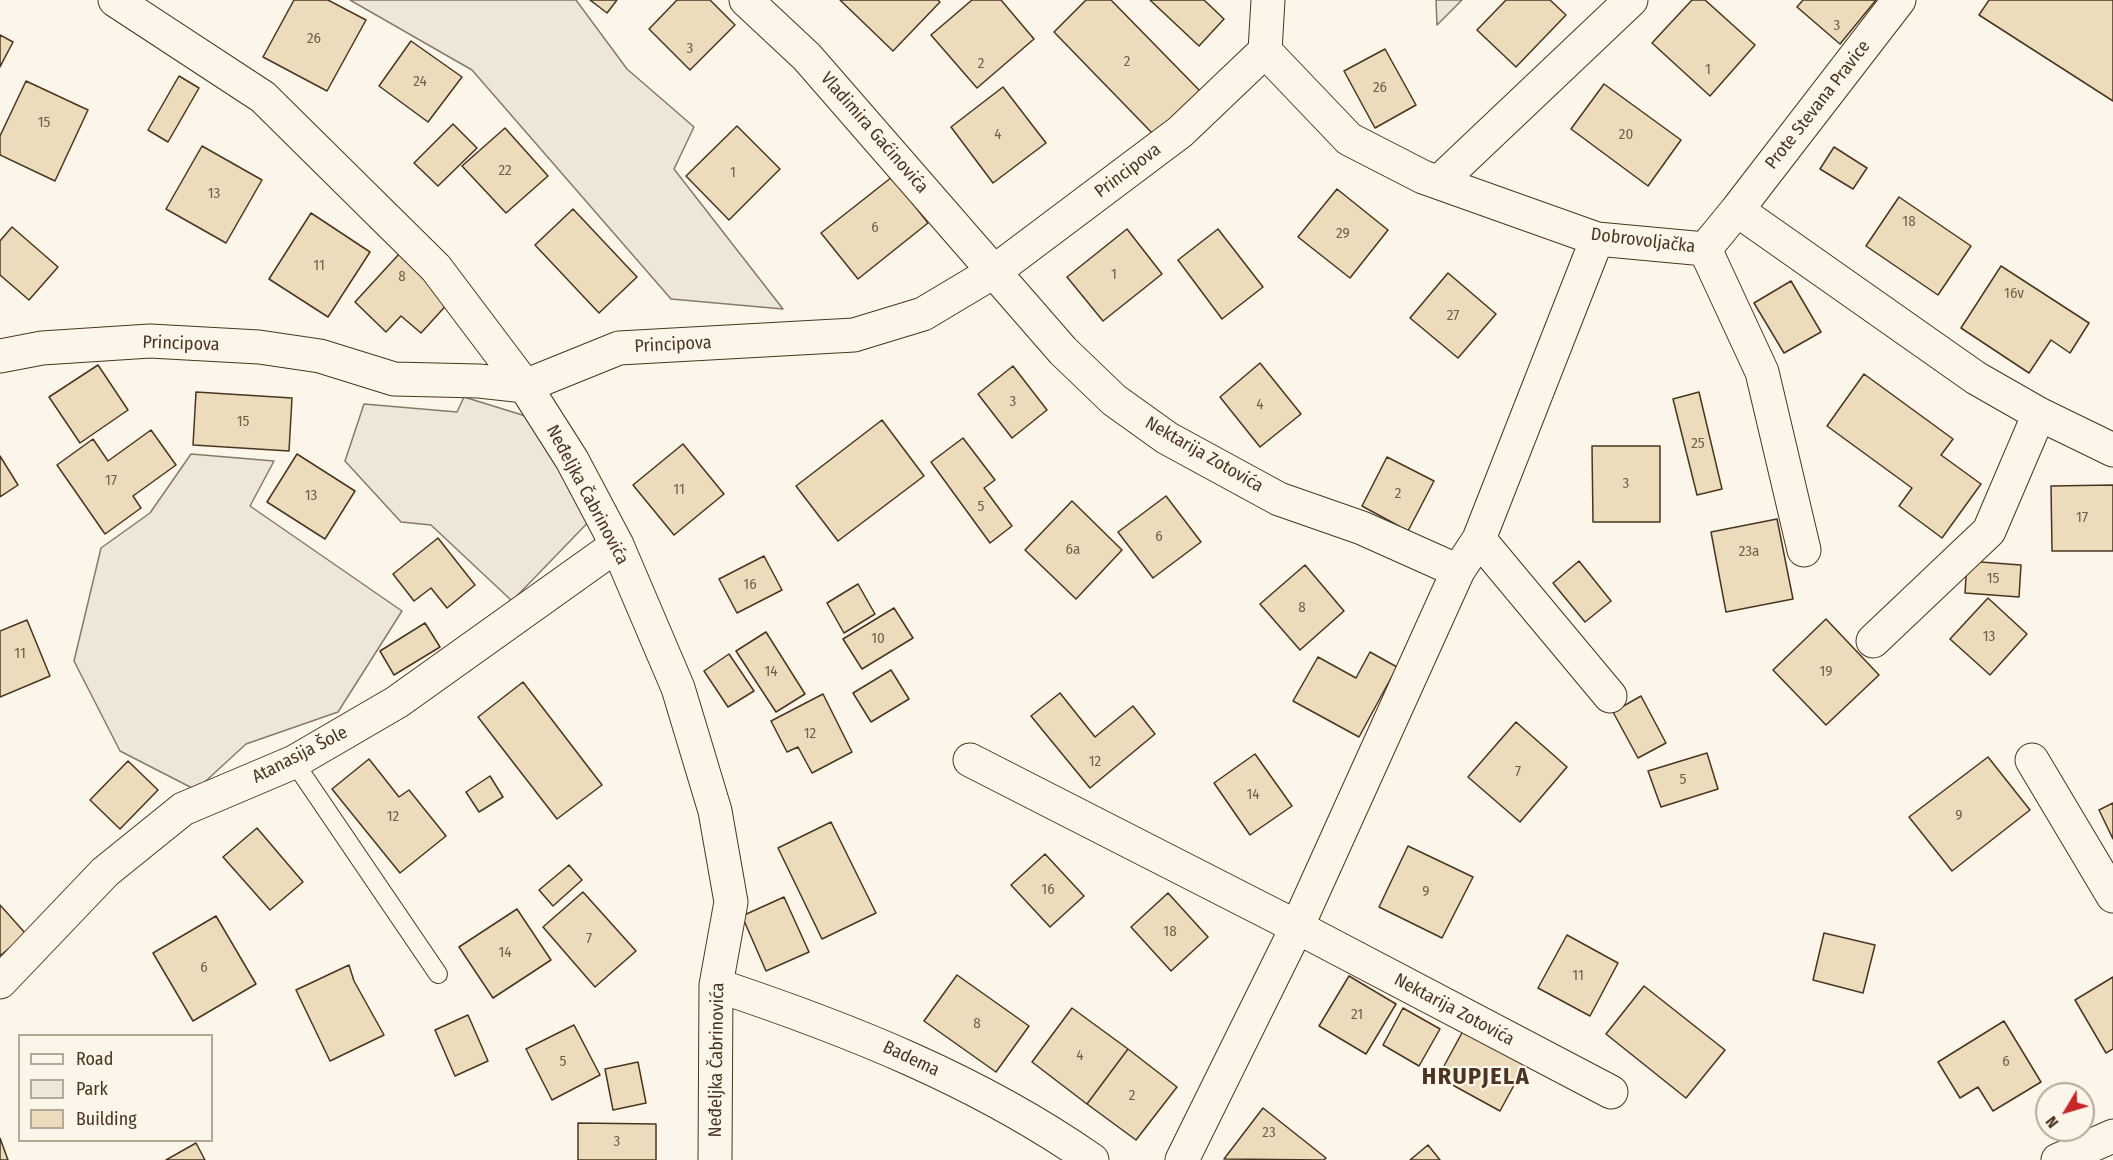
<!DOCTYPE html>
<html>
<head>
<meta charset="utf-8">
<style>
  body { margin:0 }
  #map { position:relative; width:2113px; height:1160px; overflow:hidden; background:#fbf6e9; font-family:"Fira Sans Condensed",sans-serif }
  canvas { display:block }
  .legend { position:absolute; left:18px; top:1034px; width:195px; height:108px; box-sizing:border-box; background:#fbf6e9; border:2px solid #b4a999; margin:0; padding:8px 10px; list-style:none; font-size:18px; color:#4a3520 }
  .legend li { display:flex; align-items:center; gap:12px; height:30px }
  .legend b { width:30px; border:2px solid #b4a999 }
  .north { position:absolute; left:2035px; top:1082px; width:60px; height:60px; box-sizing:border-box; background:#fbf6e9; border:2px solid #b4a999; border-radius:50%; rotate:232deg; font-size:16px; font-weight:700; line-height:24px; text-align:center; color:#4a3520 }
  .north::after { content:''; display:block; margin:auto; width:21px; height:27px; background:#c62828; clip-path:polygon(50% 0,100% 100%,50% 72%,0 100%) }
</style>
</head>
<body>
<div id="map">
<canvas width="2113" height="1160"></canvas>
<ul class="legend">
<li><b style="height:8px;background:#fbf6e9"></b>Road</li>
<li><b style="height:16px;background:#ede6d9"></b>Park</li>
<li><b style="height:16px;background:#ecdcbc"></b>Building</li>
</ul>
<div class="north">N</div>
</div>
<script>
const c = document.querySelector('canvas').getContext('2d');
c.lineJoin = 'round';
function fill(path, color) { c.fillStyle = color; c.fill(path, 'evenodd'); }
function stroke(path, color, width, dash) { c.strokeStyle = color; c.lineWidth = width; c.lineCap = dash ? 'butt' : 'round'; c.setLineDash(dash || []); c.stroke(path); }
function label(font, color, halo, rows, align = 'center') {
  c.font = font + ' "Fira Sans Condensed",sans-serif'; c.lineWidth = 4.5; c.setLineDash([]); c.textBaseline = 'middle'; c.strokeStyle = halo; c.fillStyle = color; for (const [text, x, y, turn = 0] of rows) {
    c.save(); c.translate(x, y); c.rotate((+turn || 0) * Math.PI / 180); c.textAlign = isNaN(turn) ? turn : align; if (halo) c.strokeText(text, 0, 0); c.fillText(text, 0, 0); c.restore();
  }
}
const green = new Path2D(`
  M350,0H576L627,69L694,127L674,169L783,309L671,299L472,70Z
  M1436,0H1462L1437,25Z
  M464,397L545,422L601,509L512,601L431,525L401,522L345,461L364,404L457,412Z
  M191,454L274,461L250,506L402,611L338,712L246,744L196,790L120,751L74,661L101,548L150,513Z`);
fill(green, '#ede6d9');
stroke(green, '#887966', 1.5);
const building = new Path2D(`
  M294,0H328L366,20L327,91L263,57Z
  M590,0H617L607,13Z
  M677,0H710L735,25L690,70L649,29Z
  M840,0H938L940,2L893,51Z
  M972,0H1001L1034,39L977,88L931,35Z
  M1086,0H1111L1201,92L1155,136L1054,32Z
  M1150,0H1204L1224,19L1199,46Z
  M1506,0H1550L1566,15L1516,67L1477,30Z
  M1692,0H1705L1755,45L1710,96L1652,43Z
  M1803,0H1876L1840,44L1797,7Z
  M1989,0H2113V101L1979,15Z
  M0,35L13,42L0,67Z
  M411,41L462,77L428,122L379,86Z
  M1385,49L1416,105L1375,128L1344,71Z
  M179,76L199,88L168,142L148,130Z
  M26,81L88,110L55,181L0,155V136Z
  M1604,84L1681,140L1648,186L1571,129Z
  M1003,87L1046,143L993,183L951,127Z
  M453,124L477,148L438,186L414,163Z
  M737,126L780,169L729,220L686,176Z
  M505,128L548,176L506,213L462,166Z
  M202,146L262,180L226,243L166,209Z
  M1834,147L1867,168L1853,189L1820,169Z
  M892,177L928,223L858,279L821,233Z
  M1337,189L1388,230L1350,278L1298,237Z
  M1899,197L1971,246L1938,295L1866,246Z
  M573,209L637,277L599,313L535,245Z
  M311,213L370,252L328,317L269,279Z
  M12,227L58,267L29,300L0,275V241Z
  M1127,229L1162,274L1103,321L1067,277Z
  M1218,229L1263,287L1222,319L1178,260Z
  M400,253L451,300L421,333L401,316L386,332L355,302Z
  M2001,266L2089,323L2070,353L2051,340L2029,373L1961,328Z
  M1448,273L1496,314L1458,358L1410,318Z
  M1791,281L1821,332L1784,353L1754,303Z
  M1260,363L1301,414L1260,447L1220,397Z
  M98,365L128,410L80,443L49,397Z
  M1013,366L1047,410L1012,438L978,394Z
  M1864,374L1953,439L1941,455L1981,484L1942,538L1899,506L1912,488L1827,426Z
  M196,392L292,398L289,451L193,445Z
  M1699,392L1722,489L1697,495L1673,399Z
  M882,420L924,476L838,541L796,486Z
  M151,430L176,465L133,496L141,508L105,534L57,465L93,439L108,461Z
  M963,438L995,480L984,488L1012,526L990,543L931,462Z
  M683,444L724,494L674,535L633,485Z
  M1592,446H1660V522H1593Z
  M297,454L355,491L325,539L267,502Z
  M0,456L18,485L0,497Z
  M1387,457L1434,481L1408,531L1362,506Z
  M2113,485V551H2052L2051,486Z
  M1166,496L1201,542L1153,578L1118,532Z
  M1072,501L1122,550L1076,599L1025,550Z
  M1777,519L1793,599L1726,612L1711,532Z
  M438,538L475,585L447,608L431,588L414,601L393,574Z
  M764,556L782,590L737,613L719,579Z
  M1579,561L1611,601L1585,622L1553,583Z
  M1967,561L2021,565L2019,597L1965,593Z
  M1305,565L1344,611L1300,650L1260,604Z
  M858,584L875,614L844,633L827,603Z
  M1988,598L2027,634L1990,675L1950,639Z
  M894,608L913,638L862,669L843,639Z
  M1826,619L1879,675L1826,725L1773,670Z
  M27,620L50,676L0,697V631Z
  M425,623L440,647L394,675L380,651Z
  M766,632L805,694L776,712L736,651Z
  M1370,652L1397,667L1359,737L1293,701L1318,657L1356,678Z
  M729,654L754,691L728,707L704,671Z
  M891,670L909,699L871,722L853,693Z
  M523,682L602,785L557,819L478,717Z
  M1060,693L1095,737L1133,706L1155,734L1090,788L1031,716Z
  M823,694L852,752L812,773L798,747L787,752L771,721Z
  M1641,696L1666,743L1638,758L1613,712Z
  M1516,722L1567,767L1520,822L1468,777Z
  M1707,753L1718,789L1661,807L1648,771Z
  M1255,754L1292,806L1250,835L1214,783Z
  M1988,757L2030,810L1952,871L1909,817Z
  M369,759L399,797L409,790L446,836L400,873L332,789Z
  M128,761L158,790L120,829L90,800Z
  M490,776L503,797L479,812L466,792Z
  M2113,803V839L2099,810Z
  M831,822L876,913L822,939L778,848Z
  M257,828L303,882L270,910L223,857Z
  M1408,846L1473,877L1442,938L1379,907Z
  M1045,854L1084,896L1050,927L1011,885Z
  M569,865L582,880L553,906L539,890Z
  M583,892L636,951L595,987L543,927Z
  M1168,893L1208,937L1171,971L1131,927Z
  M784,897L809,952L766,971L742,916Z
  M0,905L26,934L0,956Z
  M517,909L551,960L493,998L459,947Z
  M216,916L256,984L193,1021L153,953Z
  M1824,933L1875,945L1863,993L1813,980Z
  M1567,935L1618,963L1590,1016L1538,988Z
  M349,965L354,981L384,1035L330,1061L296,990Z
  M957,975L1029,1026L996,1072L924,1021Z
  M1349,976L1396,1004L1366,1054L1319,1026Z
  M2113,977V1049L2106,1053L2075,1000Z
  M1644,986L1725,1050L1686,1098L1606,1034Z
  M1072,1008L1128,1049L1087,1104L1032,1062Z
  M1403,1008L1440,1029L1419,1066L1383,1045Z
  M468,1015L488,1061L455,1076L435,1030Z
  M2004,1021L2041,1082L1993,1111L1978,1087L1960,1098L1938,1062Z
  M574,1025L600,1075L552,1100L526,1049Z
  M1463,1031L1525,1065L1500,1111L1438,1077Z
  M1128,1049L1177,1087L1136,1140L1087,1104Z
  M638,1062L646,1103L613,1110L605,1069Z
  M1263,1108L1326,1158L1324,1160L1224,1159Z
  M578,1123L656,1124V1160H578Z
  M0,1138L8,1160H0Z
  M196,1143L205,1160H166Z
  M1428,1145L1440,1160H1410Z`);
fill(building, '#ecdcbc');
stroke(building, '#4a3520', 1.5);
const lane = new Path2D(`
  M294,762L438,974`);
const street = new Path2D(`
  M115,0L263,97L436,268L525,386L572,460L617,545L678,688L715,811L731,902L716,985L715,1160
  M746,0L807,57L1063,351L1114,400L1167,438L1279,499L1362,528L1458,571
  M1268,0L1265,51L1349,139L1423,177L1597,239L1705,249L1737,210L1976,378L2039,414L2113,450
  M1439,182L1631,0
  M1737,210L1899,0
  M1705,249L1762,372L1804,550
  M0,356L42,348L150,341L259,347L320,356L394,379L479,381L525,386L619,348L854,335L923,314L995,271L1180,132L1265,51
  M1479,539L1610,696
  M1873,641L1989,531L2039,414
  M970,760L1297,927L1611,1092
  M2032,760L2113,896
  M0,982L105,872L183,809L294,762L397,702L617,545
  M716,985C848,1029 977,1080 1092,1160
  M1182,1160L1297,927L1458,571L1479,539L1597,239
  M2058,1160L2113,1136`);
stroke(lane, '#4a3520', 20);
stroke(street, '#4a3520', 35);
stroke(lane, '#fbf6e9', 18);
stroke(street, '#fbf6e9', 33);
label('15px', '#725f47', null, [
  ["3",1837,26],
  ["26",314,39],
  ["3",690,49],
  ["2",1127,62],
  ["2",981,64],
  ["1",1708,70],
  ["24",420,82],
  ["26",1380,88],
  ["15",44,123],
  ["4",998,135],
  ["20",1626,135],
  ["22",505,171],
  ["1",733,173],
  ["13",214,194],
  ["18",1909,222],
  ["6",875,228],
  ["29",1343,234],
  ["11",319,266],
  ["1",1114,275],
  ["8",402,277],
  ["16v",2014,294],
  ["27",1453,316],
  ["3",1013,402],
  ["4",1260,405],
  ["15",243,422],
  ["25",1698,444],
  ["17",111,481],
  ["3",1626,484],
  ["11",679,490],
  ["2",1398,494],
  ["13",311,496],
  ["5",981,507],
  ["17",2082,518],
  ["6",1159,537],
  ["6а",1073,550],
  ["23a",1749,552],
  ["15",1993,579],
  ["16",750,585],
  ["8",1302,608],
  ["13",1989,637],
  ["10",878,639],
  ["11",20,654],
  ["14",771,672],
  ["19",1826,672],
  ["12",810,734],
  ["12",1095,762],
  ["7",1518,772],
  ["5",1683,780],
  ["14",1253,795],
  ["9",1959,816],
  ["12",393,817],
  ["16",1048,890],
  ["9",1426,892],
  ["18",1170,932],
  ["7",589,939],
  ["14",505,953],
  ["6",204,968],
  ["11",1578,976],
  ["21",1357,1015],
  ["8",977,1024],
  ["4",1080,1056],
  ["5",563,1062],
  ["6",2006,1062],
  ["2",1132,1096],
  ["23",1269,1133],
  ["3",617,1142]
]);
label('18px', '#4a3520', '#fbf6e9', [
  ["Prote Stevana Pravice",1818,105,-52],
  ["Vladimira Gaćinovića",874,133,49],
  ["Principova",1128,171,-37],
  ["Dobrovoljačka",1643,241,7],
  ["Principova",181,344,2],
  ["Principova",673,345,-3],
  ["Nektarija Zotovića",1204,455,30],
  ["Neđeljka Čabrinovića",587,495,62],
  ["Atanasija Šole",300,755,-27],
  ["Nektarija Zotovića",1454,1010,28],
  ["Badema",911,1059,25],
  ["Neđeljka Čabrinovića",717,1060,-89]
]);
c.letterSpacing = '1.5px';
label('bold 24px', '#4a3520', '#fbf6e9', [
  ["HRUPJELA",1476,1077]
]);
c.letterSpacing = '0px';
</script>
</body>
</html>
